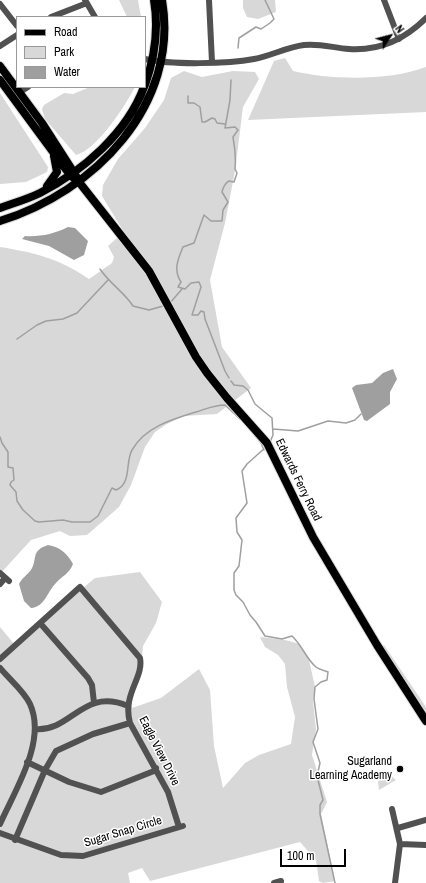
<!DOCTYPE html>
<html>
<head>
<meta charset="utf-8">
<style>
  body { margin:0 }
  #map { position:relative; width:426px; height:883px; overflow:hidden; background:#fff; font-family:"Archivo Narrow",sans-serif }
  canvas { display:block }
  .legend { position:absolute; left:16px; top:16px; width:130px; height:72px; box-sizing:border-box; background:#fff; border:1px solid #999; margin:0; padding:5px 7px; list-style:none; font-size:12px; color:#000 }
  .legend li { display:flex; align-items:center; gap:8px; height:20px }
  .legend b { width:20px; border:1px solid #999 }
  .north { position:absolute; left:370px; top:16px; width:40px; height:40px; -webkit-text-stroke:3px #fff; paint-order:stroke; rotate:54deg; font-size:11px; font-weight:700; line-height:16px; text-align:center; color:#000 }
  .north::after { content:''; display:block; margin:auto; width:14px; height:18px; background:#000; clip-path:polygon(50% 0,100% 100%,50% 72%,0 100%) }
  .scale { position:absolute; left:280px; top:849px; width:66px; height:18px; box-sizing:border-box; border:2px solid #000; border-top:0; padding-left:5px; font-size:12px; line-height:14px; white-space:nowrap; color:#000; -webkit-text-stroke:3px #fff; paint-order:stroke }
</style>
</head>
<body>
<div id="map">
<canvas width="426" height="883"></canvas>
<ul class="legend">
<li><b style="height:5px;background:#000"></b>Road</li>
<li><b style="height:11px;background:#d8d8d8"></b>Park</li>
<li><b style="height:11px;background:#9f9f9f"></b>Water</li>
</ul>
<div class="north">N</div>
<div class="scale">100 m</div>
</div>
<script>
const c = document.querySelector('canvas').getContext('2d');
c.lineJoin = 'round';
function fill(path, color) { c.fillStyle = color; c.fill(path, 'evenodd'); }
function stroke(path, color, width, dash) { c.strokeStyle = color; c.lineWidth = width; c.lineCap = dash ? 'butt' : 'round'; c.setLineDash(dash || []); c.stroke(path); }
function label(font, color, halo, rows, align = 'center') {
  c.font = font + ' "Archivo Narrow",sans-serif'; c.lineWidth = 3; c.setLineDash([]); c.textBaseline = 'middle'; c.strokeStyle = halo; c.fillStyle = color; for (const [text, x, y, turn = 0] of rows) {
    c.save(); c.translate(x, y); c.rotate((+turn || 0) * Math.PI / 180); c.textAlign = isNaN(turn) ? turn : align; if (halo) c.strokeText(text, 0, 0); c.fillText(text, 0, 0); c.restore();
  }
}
fill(new Path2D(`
  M119,0H138L141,17H127Z
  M243,0H275L276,12L258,19L247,17L243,8Z
  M285,58L293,71C331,80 389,81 426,67V112L248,120L274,61Z
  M184,71L202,77L233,71L255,72L259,79L243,107L235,171L225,223L210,280L222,347L251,388L217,414L184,416L167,424L155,432L145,447L131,485L119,507L87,535L70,536L60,531L31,540L0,574V247C36,253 58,258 89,279L112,263L114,257L108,246L124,232L102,196L103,185L118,159L145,128L164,100L171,78Z
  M90,87H135C125,106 97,150 76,155L45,119L42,109L44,105L64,93L73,94Z
  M0,93L48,167L47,172L26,182L0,184Z
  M140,572L162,602L156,623L143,646L142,658L130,694L132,708L161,698L199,669L210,690L214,746L223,788L245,763L259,755L291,744L295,717L287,687L285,664L278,655L265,647L260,637L285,640L300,644L309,660L315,687L313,701L316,729L312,755L327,802L321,814L335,881L323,883L319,881L316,860L300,842L150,881L142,868L128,873L130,883H0V627L15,645L95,578Z
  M384,645L426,707V716L382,647Z
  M385,775H390L396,780L379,790L378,782Z`), '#d8d8d8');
fill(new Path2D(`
  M68,227L75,228L88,241L84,255L74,260L49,246L22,239L25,236C40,237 54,234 68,227Z
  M393,369L397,379L390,392V404L367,421L364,420L352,388L356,385L372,383L383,373Z
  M48,545C60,547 67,553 73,564C69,574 62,576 56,583C47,592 45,607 31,608L24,601L19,584C22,578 27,575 31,570C38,559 30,551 48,545Z`), '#9f9f9f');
stroke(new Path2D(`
  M238,48L239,38L256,27L261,29L270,23L274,19L265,0
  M188,96V103H194L200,107L202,122H205L212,118L215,119L217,123L225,124
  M100,269C110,284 124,292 133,306L149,310L163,306
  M170,303L182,289
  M17,339L37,325L46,321L63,319L77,313L108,280
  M229,378L225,371L205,319L204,312L201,311L198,315H192L201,287L199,282L191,283L185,289L178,287L181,282C173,270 178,259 183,247L194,243L204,215L211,221H222L223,210L228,202L222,192C223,188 225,183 229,181L234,182L237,173L235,169C236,159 235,148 233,137L238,130L235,127L225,128L230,100L231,80
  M231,381L234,385L243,386L248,390L255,404L272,418L273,435L270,442
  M273,429L298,431L328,421L346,423L355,420L361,414
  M252,432L261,443L264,450
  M0,437L2,443L8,452V467L13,468L14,480L11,482L10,485L16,492L17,501L23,510L35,521L39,522L63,520L72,522H90L98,516L112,488L116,490C132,484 125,462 132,450C145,427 173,419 196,412C206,409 214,405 225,405L240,419
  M266,447L247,464L242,471L247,503L236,518L237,532L242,540L239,566L234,573V590L236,595L243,602L250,615L256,622L265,636L282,639L292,636C302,645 307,660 316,667C319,670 324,670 328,672L327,680L321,682L315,687L314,699L318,729L313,742L320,763L317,776L323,800L320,805V814L335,883`), '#9f9f9f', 1.5);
const major = new Path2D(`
  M0,66L42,123L76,176
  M0,80L70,175L79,182L149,271L196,357L207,373L227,398L267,443L313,537L377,645L426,721
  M145,85C155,57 159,30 154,0
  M47,186L57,172L54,156
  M0,208C14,203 28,199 40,193C83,171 127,133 144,87
  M0,221C94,192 180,105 162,0`);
stroke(major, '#dbdbdb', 10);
stroke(new Path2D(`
  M85,0L95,17
  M209,0L212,62
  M384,0L399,39
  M0,4L17,26
  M51,17L87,3
  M0,46L17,35
  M145,59C171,65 228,64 254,59C271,56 287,47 304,45C319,43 334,48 349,49C379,51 405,39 426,18
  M20,92L28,87
  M0,573L9,581
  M0,584L5,578
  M40,623L88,678L92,685L94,703
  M0,659L80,587L140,658C144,678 122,694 130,723L168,792L179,827
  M0,668C9,679 24,691 30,704C47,741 15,790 0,824
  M35,729C72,732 82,687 128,706
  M27,762L69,782L101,792L154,771L156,768
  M392,809L400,844L395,883
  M398,828L426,820
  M0,833L61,855L83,856L183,826
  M15,840L45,770L56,751L93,734L130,723
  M400,844L426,845
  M274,883L281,881`), '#515151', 6);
stroke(major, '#000', 8);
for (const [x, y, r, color] of [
  [400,769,4,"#000"]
]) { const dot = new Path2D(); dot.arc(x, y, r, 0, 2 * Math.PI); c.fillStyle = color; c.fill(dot); stroke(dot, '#fff', 1.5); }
label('12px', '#000', '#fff', [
  ["Edwards Ferry Road",298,480,64],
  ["Eagle View Drive",159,751,63],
  ["Sugar Snap Circle",123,832,-17]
]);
label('12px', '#000', '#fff', [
  ["Sugarland",392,762],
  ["Learning Academy",392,776]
], 'right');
</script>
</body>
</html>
